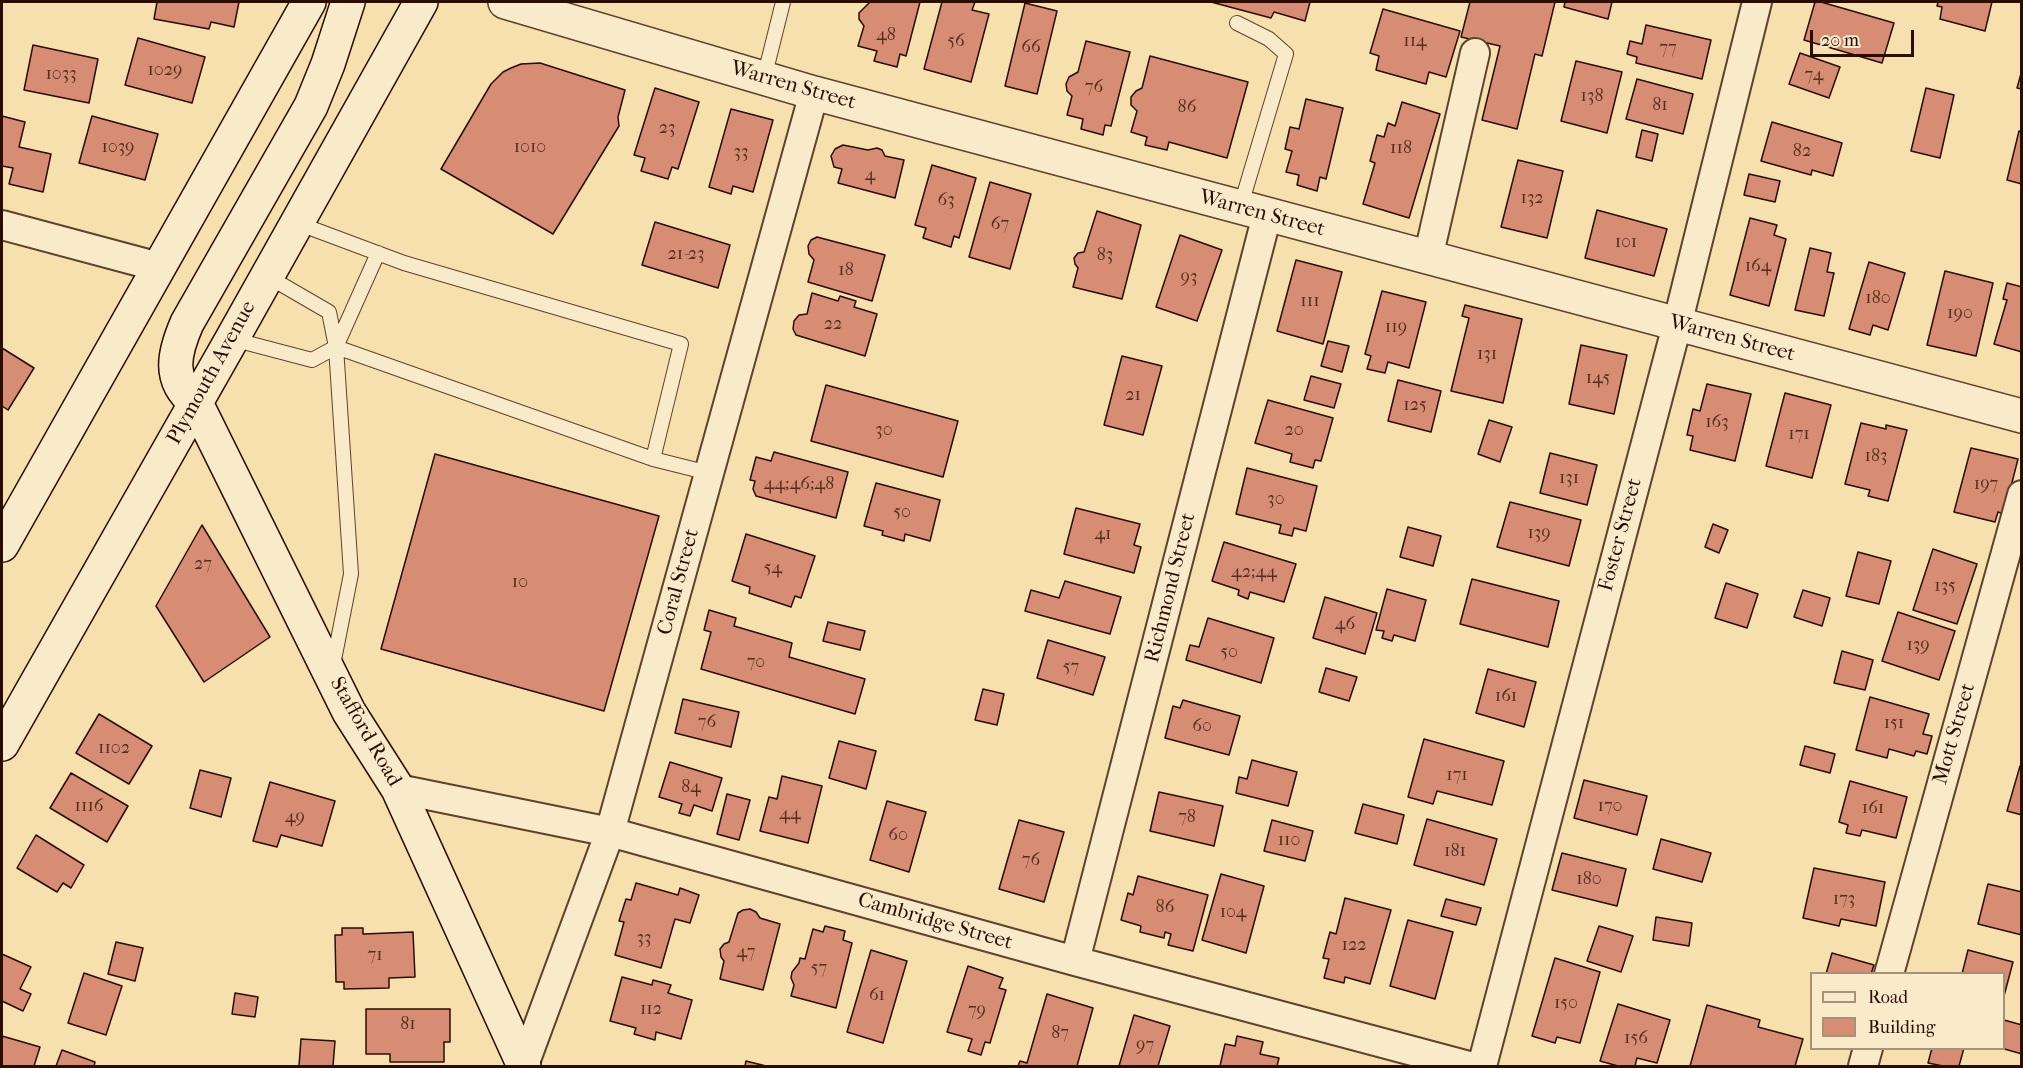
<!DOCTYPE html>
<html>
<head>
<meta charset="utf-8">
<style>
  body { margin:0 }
  #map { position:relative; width:2023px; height:1068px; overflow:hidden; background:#f6e0ae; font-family:"IM FELL French Canon",serif }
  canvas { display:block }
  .frame { position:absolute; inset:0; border:3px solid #2a0d00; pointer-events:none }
  .legend { position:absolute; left:1810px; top:972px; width:195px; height:78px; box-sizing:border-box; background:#f9ebca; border:2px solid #a69279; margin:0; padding:8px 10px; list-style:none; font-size:18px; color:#2a0d00 }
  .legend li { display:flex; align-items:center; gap:12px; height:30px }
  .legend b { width:30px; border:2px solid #a69279 }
  .scale { position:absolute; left:1810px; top:30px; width:104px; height:27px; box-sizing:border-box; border:3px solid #2a0d00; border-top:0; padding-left:8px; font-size:18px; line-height:21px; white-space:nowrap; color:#2a0d00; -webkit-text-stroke:4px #f9ebca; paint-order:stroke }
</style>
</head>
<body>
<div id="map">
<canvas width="2023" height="1068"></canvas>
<div class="frame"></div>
<ul class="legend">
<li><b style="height:8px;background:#f9ebca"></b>Road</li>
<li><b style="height:16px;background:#d68d73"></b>Building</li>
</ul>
<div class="scale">20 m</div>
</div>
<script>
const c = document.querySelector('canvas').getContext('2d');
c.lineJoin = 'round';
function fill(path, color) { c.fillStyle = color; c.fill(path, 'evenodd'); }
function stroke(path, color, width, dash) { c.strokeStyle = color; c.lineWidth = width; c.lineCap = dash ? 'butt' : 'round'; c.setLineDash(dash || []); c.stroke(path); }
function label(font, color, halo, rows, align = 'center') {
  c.font = font + ' "IM FELL French Canon",serif'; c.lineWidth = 6; c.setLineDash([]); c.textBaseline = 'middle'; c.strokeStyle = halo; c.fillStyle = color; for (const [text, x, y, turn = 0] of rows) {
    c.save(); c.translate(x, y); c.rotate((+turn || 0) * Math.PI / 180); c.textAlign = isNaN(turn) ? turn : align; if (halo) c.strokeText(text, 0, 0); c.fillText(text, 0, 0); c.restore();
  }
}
const building = new Path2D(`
  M157,2H239L234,27L211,22L209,29L154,19Z
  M870,2H920L906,56L900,54L897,67L874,61L877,51L858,46L864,26L859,19V13Z
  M942,2H975L972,10L989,14L971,82L924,69Z
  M1211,2H1310L1305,21L1274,12L1271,18Z
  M1470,2H1555L1542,56L1535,54L1517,129L1482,120L1500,46L1461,37Z
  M1565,2H1612L1608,19L1564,7Z
  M1815,2H1821L1894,23L1882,63L1804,40Z
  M1938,2H1992L1985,31L1940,19L1942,7L1937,6Z
  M1025,3L1057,11L1037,94L1005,86Z
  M1383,9L1460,31L1446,77L1429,72L1426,84L1376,70L1379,56L1370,53Z
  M1646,25L1711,40L1702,79L1636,63L1637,57L1627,54L1630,41L1642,44Z
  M138,38L205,57L192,103L125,85Z
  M1086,41L1130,52L1111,126L1105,125L1103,135L1081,129L1083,119L1067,115L1072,96L1067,91L1066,84L1069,77L1078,72Z
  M33,45L98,59L89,103L24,90Z
  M1800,53L1840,67L1829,98L1789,84Z
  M1150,56L1248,82L1227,158L1169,142L1167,150L1145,145L1147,137L1131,132L1137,111L1131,105V97L1136,91L1142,88Z
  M1576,61L1622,72L1607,133L1561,121Z
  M540,63L625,90L618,117L619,126L553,234L441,169L491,84L503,72L511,68L521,64Z
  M2022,70V89L2017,88Z
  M1637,79L1693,94L1683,134L1626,119Z
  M655,88L699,102L678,169L672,167L668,179L641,171L645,158L634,155Z
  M1926,88L1954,95L1940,158L1911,151Z
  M1306,99L1343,108L1326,179L1320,177L1317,191L1297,185L1299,175L1286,172L1292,151L1285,149L1290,127L1299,129Z
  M1402,102L1440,114L1409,218L1363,204L1375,163L1370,161L1377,135L1384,137L1388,123L1395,126Z
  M731,109L773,120L753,192L733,186L731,194L709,187Z
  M2,116L25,122L19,147L51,154L43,192L9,184L13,168L2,166Z
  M92,116L158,134L145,180L79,163Z
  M1772,122L1842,143L1833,176L1812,170L1811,175L1761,161Z
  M1642,130L1658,134L1652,161L1636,157Z
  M2019,131L2022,132V184L2007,180Z
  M843,145L868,150L877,148L882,150L885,156L904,160L895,198L838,183L842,169L834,167L831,156L835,149Z
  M1518,160L1563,171L1547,238L1501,227Z
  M932,165L976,178L959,238L954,236L951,247L923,238L926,228L915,225Z
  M1749,174L1780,181L1775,202L1744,195Z
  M990,182L1031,194L1010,269L969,257Z
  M1597,210L1667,229L1654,276L1585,258Z
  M1097,211L1141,225L1122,299L1073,287L1078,268L1075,264L1074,258L1078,253L1084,252Z
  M1750,218L1777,225L1774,235L1786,239L1769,306L1730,295Z
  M655,222L730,245L718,288L642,265Z
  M1180,235L1222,250L1197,321L1156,307Z
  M817,237L885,255L872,301L808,282L814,260L809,254L808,246L811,240Z
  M1810,248L1831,253L1827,272L1834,273L1824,316L1795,310Z
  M1296,260L1342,272L1323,344L1277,331Z
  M1869,262L1905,273L1888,330L1873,325L1870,335L1849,329Z
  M1945,271L1993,283L1976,356L1927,345Z
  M2007,283L2022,287V352L1994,344L2007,300L2003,299Z
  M1382,291L1426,302L1409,368L1388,362L1385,373L1367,369L1371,356L1365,354Z
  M812,293L838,301L840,296L856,301L854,307L877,314L865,356L796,335L793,329L794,321L799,315L807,314Z
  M1465,305L1522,319L1503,403L1451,391L1469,318L1462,316Z
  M1328,341L1349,346L1342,372L1321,366Z
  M1581,345L1627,355L1614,414L1569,404Z
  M2,348L34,368L8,410L2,406Z
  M1122,356L1162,366L1143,435L1104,425Z
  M1311,376L1341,384L1334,408L1304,400Z
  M1398,380L1441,391L1431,432L1388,421Z
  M1707,384L1751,394L1735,461L1690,450L1693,436L1687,435L1693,409L1700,411Z
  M826,385L958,421L943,477L811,441Z
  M1785,393L1831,405L1812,478L1766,466Z
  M1268,400L1333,418L1321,461L1315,460L1313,468L1290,462L1292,454L1255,443Z
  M1489,420L1512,427L1500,462L1478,454Z
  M1861,423L1886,429V425L1907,430L1888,501L1868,496L1870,490L1845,484Z
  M1971,448L2018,459L2004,514L1998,512L1995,522L1954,512Z
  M774,452L848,472L836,518L756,496L753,489L755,481L750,480L756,457L771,461Z
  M1550,453L1597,465L1587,505L1540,493Z
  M435,454L659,516L604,711L381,649Z
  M1247,468L1317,486L1306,531L1294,528L1292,536L1279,533L1281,525L1236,514Z
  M876,483L940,500L930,541L905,534L904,541L882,535L883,531L864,526Z
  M1510,502L1581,520L1569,566L1497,547Z
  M1076,508L1140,524L1134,545L1141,547L1134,573L1064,554Z
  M1713,524L1728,530L1719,553L1705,547Z
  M202,525L270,637L204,682L156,606Z
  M1408,527L1441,536L1433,566L1400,557Z
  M746,534L815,556L801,598L795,596L791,607L749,593L750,587L732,581Z
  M1224,542L1296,564L1284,602L1250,592L1248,599L1238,595L1239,590L1212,581Z
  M1933,549L1977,564L1957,624L1913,610Z
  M1858,552L1891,561L1879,604L1846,596Z
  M1472,579L1559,601L1548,647L1460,624Z
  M1065,581L1121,597L1110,634L1025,611L1031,590L1059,598Z
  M1726,583L1758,594L1747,628L1715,618Z
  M1387,589L1426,600L1415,641L1394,635L1392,641L1382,638L1384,631L1376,630Z
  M1803,590L1830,598L1822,626L1794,617Z
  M1325,597L1377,613L1365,654L1313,638Z
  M709,610L736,618L734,626L792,643L789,657L865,679L855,714L701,669L711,632L704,630Z
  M1898,612L1955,631L1939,680L1882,661Z
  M1208,618L1274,638L1261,683L1186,660L1190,645L1199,647Z
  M828,622L865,631L860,650L823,641Z
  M1048,640L1105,657L1093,695L1037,678Z
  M1842,651L1873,660L1865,690L1834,683Z
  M1326,668L1357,677L1349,701L1319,692Z
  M1488,669L1536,682L1524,727L1476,713Z
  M983,689L1004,694L997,725L975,720Z
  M1870,697L1929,714L1923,734L1932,736L1927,754L1916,751L1914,756L1889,749L1887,758L1856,750Z
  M683,699L739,712L731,747L675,733Z
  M1183,700L1240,716L1229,755L1165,738L1173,706L1180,708Z
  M99,714L152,746L129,784L76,753Z
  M1424,739L1504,761L1492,805L1437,791L1433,804L1408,797Z
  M839,741L876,751L866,789L829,778Z
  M1805,746L1835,754L1830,773L1800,765Z
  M1252,760L1297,772L1288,806L1236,793L1239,777L1247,779Z
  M670,762L722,778L712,811L694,805L690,816L679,813L682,804L659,797Z
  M2020,766H2022V815L2007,811Z
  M200,770L231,778L221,817L190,808Z
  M71,773L128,806L107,842L50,808Z
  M782,776L822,786L808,843L760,831L769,797L777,799Z
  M1584,780L1647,796L1637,835L1574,818Z
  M1850,781L1907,797L1896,838L1862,830L1860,836L1846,833L1848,825L1839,822Z
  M270,782L335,801L322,846L281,835L277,847L253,841Z
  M1159,792L1223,806L1214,846L1150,831Z
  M727,794L750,800L739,840L717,834Z
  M887,801L926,812L909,872L870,860Z
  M1363,804L1404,815L1397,844L1355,833Z
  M1427,819L1497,839L1484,885L1414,865Z
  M1019,820L1064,832L1044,902L999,889Z
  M1272,820L1313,831L1305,861L1264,851Z
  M36,835L84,865L71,888L63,883L57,892L17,868Z
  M1661,839L1711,853L1702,882L1653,869Z
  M1562,853L1626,869L1617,906L1552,890Z
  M1814,868L1885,882L1876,926L1841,919L1839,926L1803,918Z
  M1221,874L1264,886L1246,953L1202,940Z
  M1138,876L1208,895L1193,951L1168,945L1171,934L1165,932L1164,938L1140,932L1141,926L1121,920L1128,893L1133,895Z
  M636,883L678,895L680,888L699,895L690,923L675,919L661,968L615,955L624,922L619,921L626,899L631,900Z
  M1988,884L2022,892V935L1978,924Z
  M1345,898L1391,910L1370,984L1345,977L1344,983L1324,978L1329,959L1323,958L1330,932L1336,934Z
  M1446,899L1481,908L1476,925L1441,916Z
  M750,909L756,912L760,918L780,924L763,990L720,979L724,961L721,957L720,949L724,944L729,942L738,913L743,910Z
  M1656,917L1692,923L1689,946L1653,940Z
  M1408,920L1453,932L1435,999L1390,986Z
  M825,926L845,931L843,940L852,943L836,1008L791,996L794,985L791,978L792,972L799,963L800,958L805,959L813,929L823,932Z
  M1599,926L1633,936L1621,972L1587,961Z
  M342,928H363V934L413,932L415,977L389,978V988L344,989V982H336L335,935H342Z
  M116,942L143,948L135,981L108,974Z
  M871,950L907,961L883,1043L847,1032Z
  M1968,950L2013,962L2004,996V974H1962Z
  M1832,953L1874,965L1871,974H1826Z
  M2,954L31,967L20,989L31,994L23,1011L2,1001Z
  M1555,958L1600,972L1580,1043L1557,1037L1555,1043L1532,1036Z
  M968,966L1003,978L999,988L1006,990L990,1043L985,1042L981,1055L968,1051L972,1039L947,1032Z
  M84,973L122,986L106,1035L68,1023Z
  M622,977L652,985L653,980L671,985L668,993L692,1000L681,1039L656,1032L655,1040L634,1034L636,1028L610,1021Z
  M235,993L258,997L255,1017L232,1014Z
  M1047,994L1093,1008L1077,1066H1018L1020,1061L1027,1063Z
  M1618,1004L1670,1020L1657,1063L1637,1058L1635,1066H1618L1600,1061Z
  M1707,1005L1760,1020L1758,1027L1803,1039L1795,1066H1690Z
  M366,1009H450V1042H444V1062H390V1054H366Z
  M1134,1015L1170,1026L1158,1066H1119Z
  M2004,1020L2022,1025V1054L2001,1048H2004Z
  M2,1036L40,1047L34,1066H2Z
  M1237,1036L1263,1042L1260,1054L1279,1058L1277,1066H1220L1225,1044L1235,1046Z
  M301,1039L335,1041L333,1066H299Z
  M1932,1048H1964L1959,1066H1943L1928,1063Z
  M62,1050L95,1062L94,1066H56Z
  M746,1061L766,1066H745Z`);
fill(building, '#d68d73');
stroke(building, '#2a0d00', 1.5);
const service = new Path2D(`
  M1237,23L1269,39L1286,54L1240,208
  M764,78L783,2
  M297,223L404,263L681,344L653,459L709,473
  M267,276L329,312L336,347L351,574L333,665
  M232,339L312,360L336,347L653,459
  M336,347L378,253`);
const minor = new Path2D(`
  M2,225L159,267
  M1428,258L1475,53
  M398,789L610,832L1075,961L1469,1066
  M1075,961L1267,215
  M1889,974L2022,495
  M524,1065L610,832L814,93
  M1482,1066L1677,325L1757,2
  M1863,1066L1868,1048`);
const tertiary = new Path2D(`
  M505,2L814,93L2022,416`);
const secondary = new Path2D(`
  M348,2L328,64L311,106L187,323C174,353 167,380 196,403L349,712L398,789L524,1066
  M2,545L309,2
  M2,744L232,339L421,2`);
stroke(service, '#5d422c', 16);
stroke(minor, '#5d422c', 32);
stroke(tertiary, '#5d422c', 36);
stroke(secondary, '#2a0d00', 36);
stroke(service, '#f9ebca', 14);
stroke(minor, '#f9ebca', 28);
stroke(tertiary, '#f9ebca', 33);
stroke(secondary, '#f9ebca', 33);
label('18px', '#552d1d', null, [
  ["48",886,36],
  ["56",956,42],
  ["114",1415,42],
  ["66",1031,48],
  ["77",1668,49],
  ["1029",165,71],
  ["1033",61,75],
  ["74",1814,76],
  ["76",1094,88],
  ["138",1592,97],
  ["81",1660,106],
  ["86",1187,108],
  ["23",667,129],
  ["1039",118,148],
  ["1010",530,148],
  ["118",1401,149],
  ["82",1802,152],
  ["33",741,153],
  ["4",870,176],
  ["132",1532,199],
  ["63",946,201],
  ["67",1000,225],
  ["101",1626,243],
  ["21-23",686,255],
  ["83",1105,256],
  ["164",1758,267],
  ["18",846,271],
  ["93",1189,278],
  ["180",1878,299],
  ["111",1310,302],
  ["190",1960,314],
  ["22",833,325],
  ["119",1396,328],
  ["131",1487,355],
  ["145",1598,379],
  ["21",1133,396],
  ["125",1415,406],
  ["163",1717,423],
  ["30",884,431],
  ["20",1294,431],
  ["171",1799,435],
  ["183",1876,457],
  ["131",1569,479],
  ["44;46;48",799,485],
  ["197",1986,485],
  ["30",1276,500],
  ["50",902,513],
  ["139",1539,534],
  ["41",1103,535],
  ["27",203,565],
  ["54",773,569],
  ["42;44",1254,573],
  ["10",520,583],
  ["135",1945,587],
  ["46",1345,625],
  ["139",1918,646],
  ["50",1229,653],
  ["70",756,663],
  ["57",1071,668],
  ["161",1506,697],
  ["76",707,723],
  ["151",1894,724],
  ["60",1202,727],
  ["1102",114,749],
  ["171",1457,776],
  ["84",691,788],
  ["1116",89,807],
  ["170",1610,807],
  ["161",1873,809],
  ["44",790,815],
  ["49",295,818],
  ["78",1187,818],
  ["60",898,836],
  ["110",1289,841],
  ["181",1455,852],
  ["76",1031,861],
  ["180",1589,880],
  ["173",1844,900],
  ["86",1165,908],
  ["104",1233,913],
  ["33",644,939],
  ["122",1354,946],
  ["47",746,953],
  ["71",375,956],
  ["57",819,969],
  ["61",877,996],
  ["150",1566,1004],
  ["112",651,1010],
  ["79",977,1011],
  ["81",408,1025],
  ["87",1060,1034],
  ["156",1636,1039],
  ["97",1145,1046]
]);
label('21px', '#2a0d00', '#f9ebca', [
  ["Warren Street",793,86,16],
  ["Warren Street",1262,214,15],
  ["Warren Street",1732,339,15],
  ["Plymouth Avenue",212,373,-61],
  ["Foster Street",1621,535,-75],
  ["Coral Street",679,582,-75],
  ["Richmond Street",1171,588,-76],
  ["Stafford Road",365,732,60],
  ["Mott Street",1955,734,-74],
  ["Cambridge Street",935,922,16]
]);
</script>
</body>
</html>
